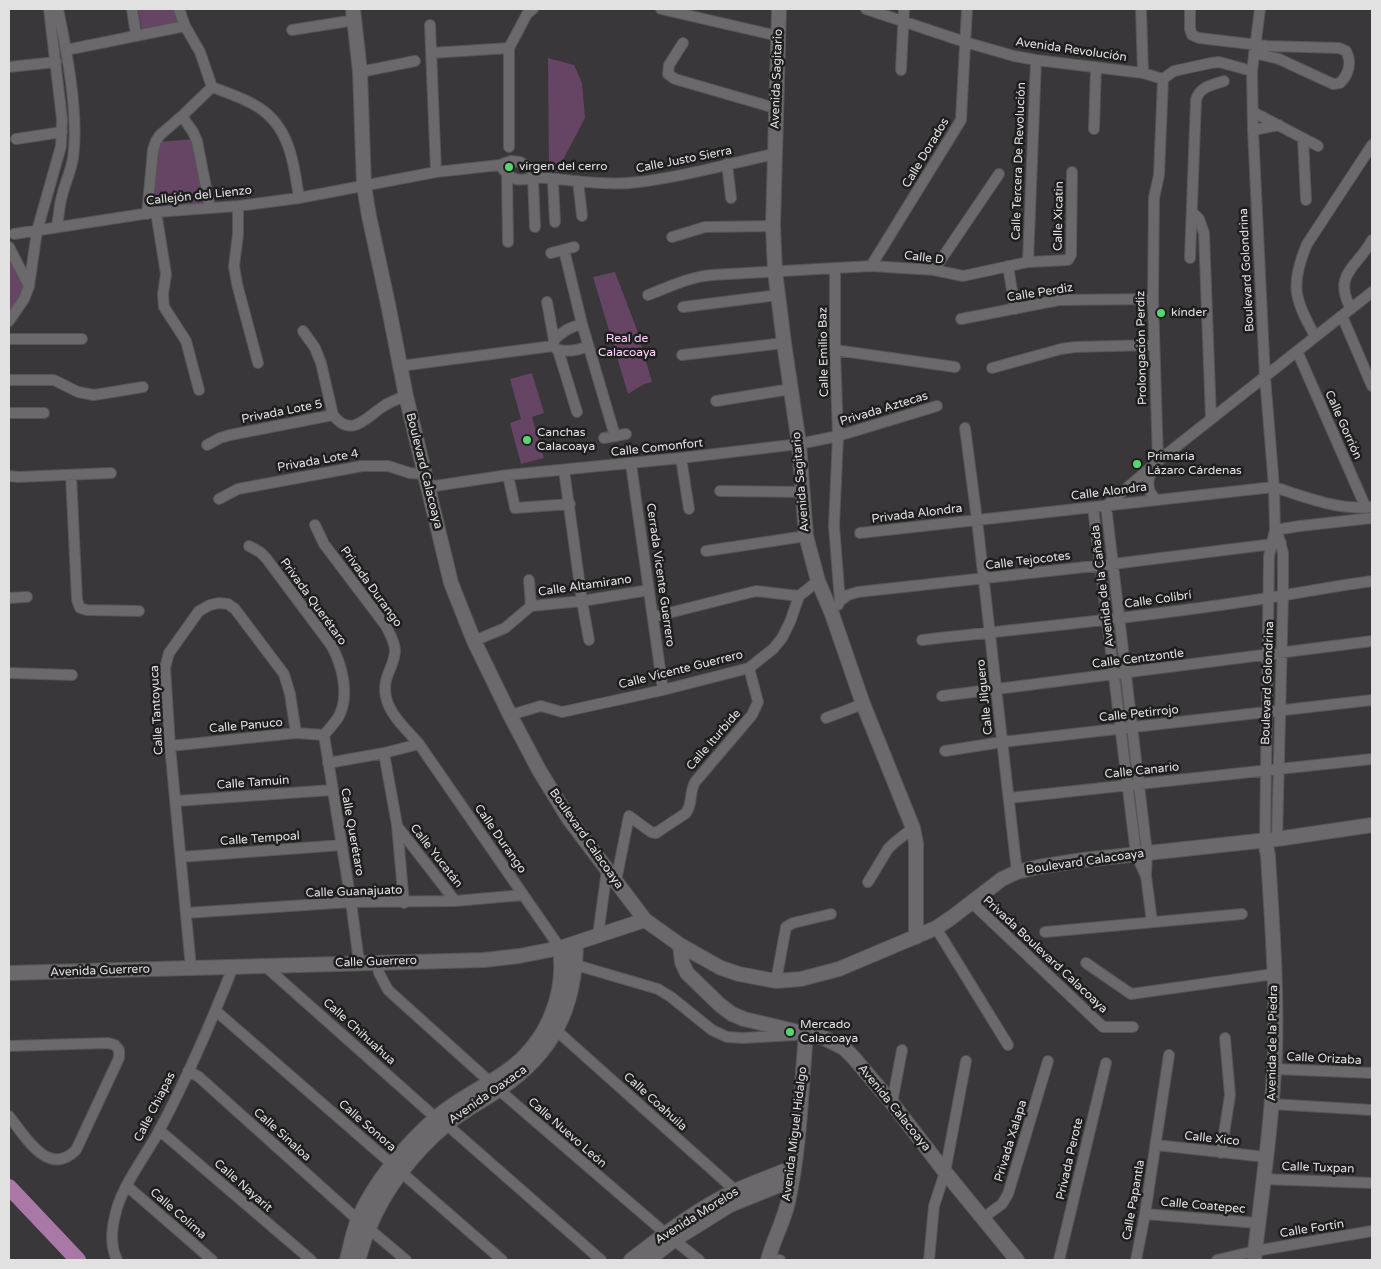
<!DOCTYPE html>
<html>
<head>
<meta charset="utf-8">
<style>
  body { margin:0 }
  #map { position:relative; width:1381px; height:1269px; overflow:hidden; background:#393739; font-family:"Varela Round",sans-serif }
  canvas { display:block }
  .frame { position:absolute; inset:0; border:10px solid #e2e1e2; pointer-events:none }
</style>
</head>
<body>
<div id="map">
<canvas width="1381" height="1269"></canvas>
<div class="frame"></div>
</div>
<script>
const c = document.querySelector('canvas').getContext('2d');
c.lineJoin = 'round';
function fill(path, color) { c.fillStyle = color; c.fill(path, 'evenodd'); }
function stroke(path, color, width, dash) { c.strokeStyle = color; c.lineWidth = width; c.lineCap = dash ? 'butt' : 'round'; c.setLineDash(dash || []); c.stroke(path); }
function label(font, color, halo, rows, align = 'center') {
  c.font = font + ' "Varela Round",sans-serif'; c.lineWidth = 5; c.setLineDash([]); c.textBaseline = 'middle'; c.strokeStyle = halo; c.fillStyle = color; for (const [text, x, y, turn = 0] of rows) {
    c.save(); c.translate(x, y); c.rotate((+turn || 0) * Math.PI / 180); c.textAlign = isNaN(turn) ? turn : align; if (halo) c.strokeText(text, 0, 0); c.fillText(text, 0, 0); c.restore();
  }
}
fill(new Path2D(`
  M138,9H174L178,23L142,31Z
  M548,58L574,65L582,83L585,118L564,158L559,172H549Z
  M194,139L205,207L150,212L158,142Z
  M9,250L27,286L9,315Z
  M615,272L637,330L652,382L644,384L628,394L593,277Z
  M532,373L544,413L532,417L544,458L521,464L510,423L521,419L510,379Z`), '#654464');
stroke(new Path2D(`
  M9,1187L78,1260`), '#a978a7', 16);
const street = new Path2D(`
  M132,9L136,35
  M179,9L185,26L200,52L212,87C228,93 244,98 258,107C290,127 294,164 299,198
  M661,9L778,36
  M866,9L965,42L1014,56L1036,60L1143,73L1163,79L1174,71L1211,63L1219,62L1252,71
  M1141,9L1143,73
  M1190,9V29L1192,35L1199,38L1267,46L1339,48L1346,51C1352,62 1349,74 1340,83L1333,84L1279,59L1254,53
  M1260,9L1252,71L1253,130L1265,377L1274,487L1275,530L1269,556L1265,840
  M430,25L436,172
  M292,30L355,20
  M683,43L669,65L668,74L675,79L775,108
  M66,50L185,26
  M431,53L509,48
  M9,67L56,62
  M901,70L904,9
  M360,72L415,61
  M1253,112L1318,146
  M1094,129L1096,67
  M1253,130L1279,125
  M1303,138L1306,200
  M16,139L62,132
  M509,147V48L527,14L533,9
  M727,164L731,198
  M500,165C516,189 524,176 547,178C577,181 609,186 639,182C685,177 730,163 775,154
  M507,175L508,242
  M533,179L535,227
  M554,179L553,182L555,222
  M578,181L582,216
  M238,206V234L234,266L237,284L258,363
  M210,208L197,141L193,132L182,116L212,87
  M156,212L166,274L163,294L164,307L186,341L199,390
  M1192,212L1199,219L1204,233L1211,418
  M147,214L153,150L156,141L160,135L182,116
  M57,226C59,216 59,206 62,196C65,183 71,171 73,158C79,114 67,53 58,9
  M14,234L156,212L238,206L299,198L436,172L500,165L511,161L520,162L527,166L538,177
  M672,237L705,227L773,226
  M9,247L29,286
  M564,250L582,324L615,436
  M551,253L574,247
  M1190,258L1196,100C1199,87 1212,85 1224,81
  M1028,262L1036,60
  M871,266L961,120L967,9
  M1008,266L1015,309
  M835,268V350L838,436L834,526L840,601L838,605
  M934,270L999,174
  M648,295C669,287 689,277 712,275L871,266L934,270L963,276L1028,262L1068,260L1071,255L1072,172
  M547,302L554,340L553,346L558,350L577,412
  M683,307L778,295
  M1351,309C1332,274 1357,268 1372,240
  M1342,316L1372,386
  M961,319L1059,300L1153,299
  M9,321L24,299L29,286L37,231L61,146L62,119L49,9
  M303,331L315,348L321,363L333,415C352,439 366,417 384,406C391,401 398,399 406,396
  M1315,336C1294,298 1290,285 1307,244L1372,145
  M9,339H82
  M554,340C563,331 570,327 582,324
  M558,350C569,352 577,351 588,346
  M835,350L955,367
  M1297,351L1366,508
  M682,355L784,343
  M400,366L553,346
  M992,368L1061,349L1075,347L1153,345
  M9,380H54L78,392L94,395L143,387
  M716,401L791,389
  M9,413H44
  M965,428L977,520L1017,872
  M604,438L626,434
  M207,445L220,438L230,435L333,415
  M681,458L689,509
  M631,464L663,690
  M564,470L582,601L589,640
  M71,475L77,600L80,608L87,610L139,611
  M508,475L515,508L570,504
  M9,476L18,477L111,473
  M428,487L508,475L681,458L799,444L838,436L937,406
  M720,491L803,492
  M219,499L238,489L362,466H388L410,473L425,474
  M1155,499C1143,486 1149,474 1158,461L1153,299L1154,198L1159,175L1163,79
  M1093,507L1136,854L1145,874
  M315,525L324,544L386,626C390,634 395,642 395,651C394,670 380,677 387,701C392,717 408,731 419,744L560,948L576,965L658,989L671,997L712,1030L727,1037L743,1038L795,1035
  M1275,530L1300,526L1372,518
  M860,533L1274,487C1305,497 1339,511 1372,507
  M249,546L260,552L266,558L331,645C342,664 350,695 339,716C335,723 329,729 324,735
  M706,551L806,536
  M529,580L531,606
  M9,598L27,597
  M840,601L848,595L858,592L1113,564L1281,543
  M653,617L756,591L799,596
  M922,640C1037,627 1153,616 1268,598C1303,592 1337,586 1372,581
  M474,641L505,628L531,606L582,601L649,590
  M9,673L72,675
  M942,696L1372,641
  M510,715L541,706L562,712L663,690L749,668L773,649L782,638L790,622L799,596L818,581
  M826,718L863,704
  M324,735L351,902L359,962
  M170,746L296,733L324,735
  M945,751L1002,742L1372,700
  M384,753L397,825L404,903
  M328,763L384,753L419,744
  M1009,798L1372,759
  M176,801L332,790
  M397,826L455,901
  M1277,839L1283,595V553L1279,538
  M181,857L342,845
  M616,881L629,816L651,832L656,833L686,813C693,804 689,792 695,782L752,715L758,702L749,668
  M868,882L888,849L894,843L913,828
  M971,902L1103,1027H1133
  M186,913L351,902L455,901L523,895
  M1152,922L1146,876L1147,853L1106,506L1158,461L1372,292
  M936,928L1008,1045
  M1045,932L1242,914
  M598,935L607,870
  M377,962L379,973L388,990L499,1090L665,1233
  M1086,963L1131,994L1274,974
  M265,966L436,1118
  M191,968L170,746L165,668L169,653L199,611L210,605L219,603L228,604L235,609L284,674L290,694L296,733
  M776,981L786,927L793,923L831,914
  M216,1011L502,1260
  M557,1031L736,1191
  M9,1046L108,1043L115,1045L119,1050V1058L76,1150C48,1178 25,1136 9,1116
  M1274,1069L1372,1073
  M188,1071L199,1077L358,1220
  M892,1103L902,1050
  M1271,1104L1372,1110
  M446,1124L601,1260
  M159,1130L311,1260
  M1156,1145L1266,1157
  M1221,1153L1230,1095L1225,1038
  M1263,1179L1372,1183
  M127,1186L212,1260
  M1145,1214L1258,1223
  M983,1218L1002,1204L1008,1194L1048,1061
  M368,1228L406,1260
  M674,1240L699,1260
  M768,1259L780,1260
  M117,1260C109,1243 112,1226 117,1208C125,1182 146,1155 159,1131C187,1078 211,1023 233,967
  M929,1260L934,1206L945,1172L966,1061
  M1059,1260L1106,1063
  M1136,1260L1145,1214L1169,1055
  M1217,1260L1255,1251L1372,1231`);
const secondary = new Path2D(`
  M353,9L360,72L364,186L369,216L388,304L406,396L451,583L474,641L510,715L539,770L569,819L645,920L680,945L721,968L739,974L776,981L801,979L839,969L936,928L951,918L1002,879L1017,872L1038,867L1083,860L1277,839L1372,825
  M779,9L773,226L775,271L784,343L799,444L806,536L818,581L832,614L863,704L913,828L916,843V937
  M680,945L682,962L687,973L720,1005L732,1014L744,1019L824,1038L844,1048L853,1057L892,1103L945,1172L1017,1260
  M9,973L484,960L519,956L560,948L645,920
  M347,1260C350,1247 353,1232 358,1220C373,1183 407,1143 437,1117C461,1096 491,1085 516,1064C549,1036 566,992 560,948
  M358,1260C362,1249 364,1238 369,1228C385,1188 414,1152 446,1125C463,1111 482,1101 500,1089C553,1053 575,1009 576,944
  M631,1260C663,1235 700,1207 737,1190C755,1182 775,1175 794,1167
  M648,1260L674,1240L730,1205L792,1180
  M768,1260C773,1240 784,1221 788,1202C800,1148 801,1090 806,1034
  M1254,1260C1262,1191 1272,1122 1275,1053C1277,987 1272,921 1268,856L1265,840`);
stroke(street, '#565556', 12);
stroke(secondary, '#565556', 16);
stroke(street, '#6b696b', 10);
stroke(secondary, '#6b696b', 14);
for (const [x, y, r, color] of [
  [509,167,5,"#57d570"],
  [1161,313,5,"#57d570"],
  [527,440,5,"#57d570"],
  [1137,464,5,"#57d570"],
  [790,1032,5,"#57d570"]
]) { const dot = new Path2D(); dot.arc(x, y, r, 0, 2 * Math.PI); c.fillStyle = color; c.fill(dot); stroke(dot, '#1f1e1f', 2); }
label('12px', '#e2e1e2', '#1f1e1f', [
  ["Avenida Revolución",1071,50,8],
  ["Avenida Sagitario",777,79,-88],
  ["Calle Dorados",926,153,-59],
  ["Calle Justo Sierra",684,160,-11],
  ["Calle Tercera De Revolución",1019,161,-88],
  ["Callejón del Lienzo",199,196,-6],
  ["Calle Xicatin",1059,216,-89],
  ["Calle D",924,258,7],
  ["Boulevard Golondrina",1247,270,-93],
  ["Calle Perdiz",1040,293,-9],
  ["Prolongación Perdiz",1142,348,-91],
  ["Calle Emilio Baz",824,352,-91],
  ["Privada Aztecas",884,409,-17],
  ["Privada Lote 5",282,412,-11],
  ["Calle Gorrión",1343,425,66],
  ["Calle Comonfort",657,448,-6],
  ["Privada Lote 4",318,461,-10],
  ["Boulevard Calacoaya",424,471,76],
  ["Avenida Sagitario",801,482,-95],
  ["Calle Alondra",1109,492,-7],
  ["Privada Alondra",917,514,-7],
  ["Calle Tejocotes",1028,561,-7],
  ["Cerrada Vicente Guerrero",660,575,82],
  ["Calle Altamirano",585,586,-8],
  ["Avenida de la Cañada",1103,586,-97],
  ["Privada Durango",371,587,54],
  ["Calle Colibrí",1158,600,-8],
  ["Privada Querétaro",313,602,54],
  ["Calle Centzontle",1138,659,-7],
  ["Calle Vicente Guerrero",681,670,-14],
  ["Boulevard Golondrina",1268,683,-88],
  ["Calle Jilguero",985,697,-96],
  ["Calle Tantoyuca",157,710,-93],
  ["Calle Petirrojo",1139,714,-6],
  ["Calle Panuco",246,726,-5],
  ["Calle Iturbide",714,740,-49],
  ["Calle Canario",1142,771,-6],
  ["Calle Tamuin",253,783,-4],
  ["Calle Querétaro",352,832,80],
  ["Calle Tempoal",260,839,-4],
  ["Calle Durango",500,839,55],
  ["Boulevard Calacoaya",586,839,55],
  ["Calle Yucatán",436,856,52],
  ["Boulevard Calacoaya",1085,862,-8],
  ["Calle Guanajuato",354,892,-2],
  ["Privada Boulevard Calacoaya",1045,955,43],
  ["Calle Guerrero",376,962,-2],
  ["Avenida Guerrero",100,971,-2],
  ["Calle Chihuahua",359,1032,42],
  ["Avenida de la Piedra",1273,1043,-89],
  ["Calle Orizaba",1324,1059,3],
  ["Avenida Oaxaca",488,1095,-35],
  ["Calle Coahuila",655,1102,42],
  ["Calle Chiapas",155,1107,-63],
  ["Avenida Calacoaya",894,1108,51],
  ["Calle Sonora",367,1126,41],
  ["Calle Nuevo León",567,1133,41],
  ["Avenida Miguel Hidalgo",795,1134,-83],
  ["Calle Sinaloa",282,1135,42],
  ["Calle Xico",1212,1139,6],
  ["Privada Xalapa",1011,1141,-73],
  ["Privada Perote",1070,1159,-77],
  ["Calle Tuxpan",1318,1168,2],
  ["Calle Nayarit",243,1186,41],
  ["Calle Papantla",1134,1200,-80],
  ["Calle Coatepec",1203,1206,5],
  ["Calle Colima",178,1214,41],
  ["Avenida Morelos",697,1216,-32],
  ["Calle Fortín",1312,1229,-9]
]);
label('12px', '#e2e1e2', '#1f1e1f', [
  ["virgen del cerro",519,167],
  ["kínder",1171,313],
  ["Canchas",537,433],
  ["Calacoaya",537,447],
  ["Primaria",1147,457],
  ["Lázaro Cárdenas",1147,471],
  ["Mercado",800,1025],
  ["Calacoaya",800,1039]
], 'left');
label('12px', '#fed4fc', '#1f1e1f', [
  ["Real de",627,339],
  ["Calacoaya",627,353]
]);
</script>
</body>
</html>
